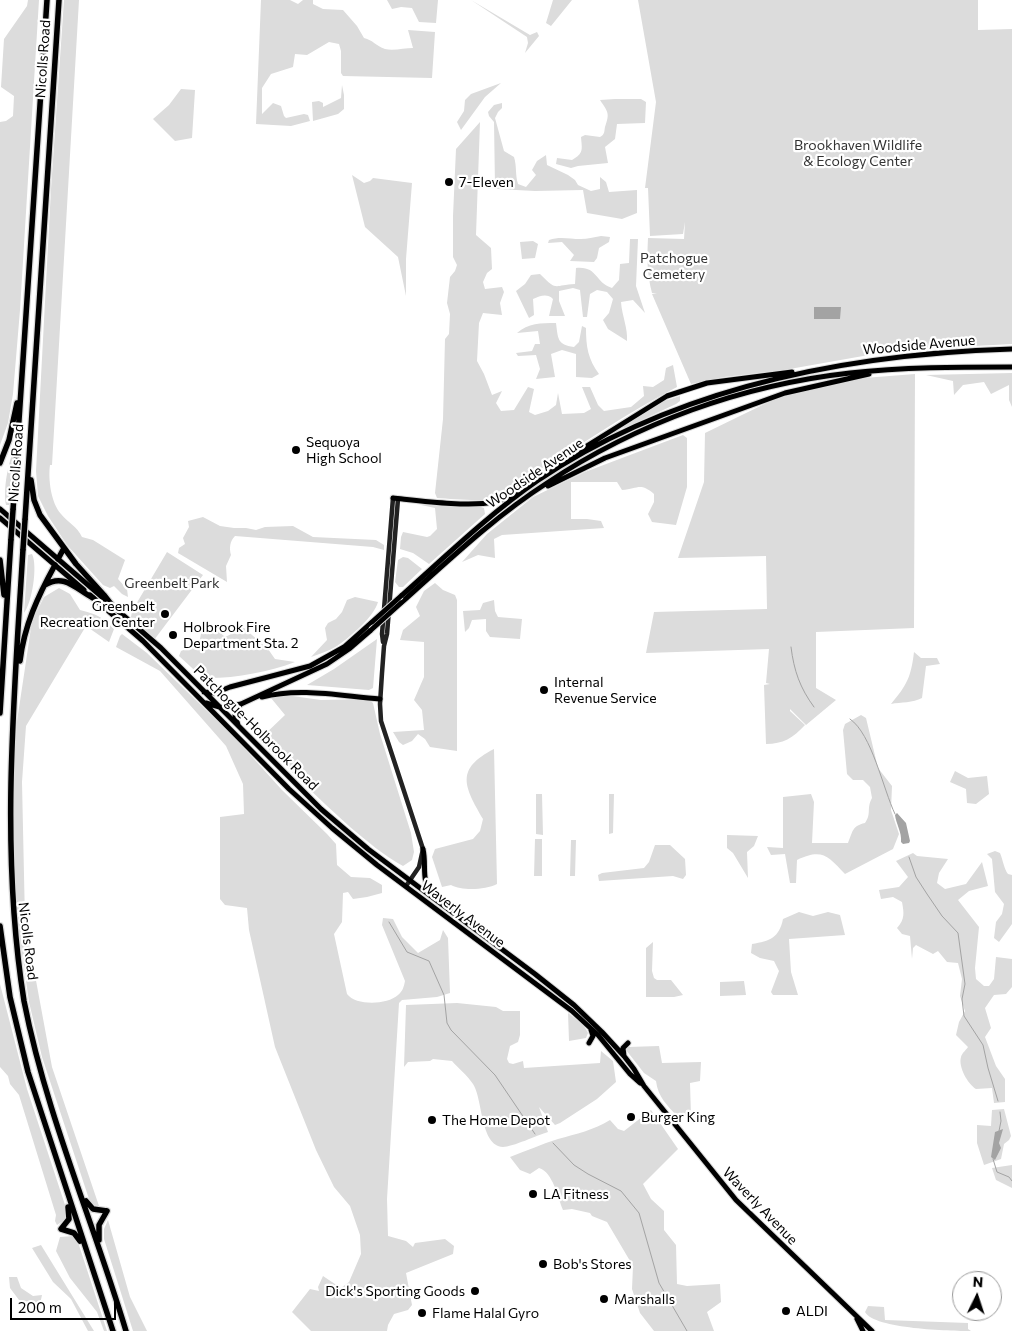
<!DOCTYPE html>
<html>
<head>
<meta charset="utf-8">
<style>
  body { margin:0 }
  #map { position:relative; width:1012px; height:1331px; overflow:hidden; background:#fff; font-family:Commissioner,sans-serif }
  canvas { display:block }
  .north { position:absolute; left:952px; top:1271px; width:50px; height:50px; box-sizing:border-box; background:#fff; border:1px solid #999; border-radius:50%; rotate:4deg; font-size:14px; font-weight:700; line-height:20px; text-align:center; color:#000 }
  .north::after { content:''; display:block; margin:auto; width:18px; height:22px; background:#000; clip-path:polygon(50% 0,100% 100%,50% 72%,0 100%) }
  .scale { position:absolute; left:10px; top:1298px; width:106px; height:22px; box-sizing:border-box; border:2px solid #000; border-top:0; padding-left:6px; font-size:15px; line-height:18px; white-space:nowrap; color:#000; -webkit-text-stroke:4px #fff; paint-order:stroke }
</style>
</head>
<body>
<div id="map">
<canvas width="1012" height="1331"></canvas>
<div class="north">N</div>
<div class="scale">200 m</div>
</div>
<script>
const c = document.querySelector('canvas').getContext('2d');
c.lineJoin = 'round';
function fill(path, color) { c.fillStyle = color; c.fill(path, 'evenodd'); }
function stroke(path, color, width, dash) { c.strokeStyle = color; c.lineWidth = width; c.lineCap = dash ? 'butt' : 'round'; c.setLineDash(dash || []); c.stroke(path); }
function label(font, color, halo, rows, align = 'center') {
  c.font = font + ' Commissioner,sans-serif'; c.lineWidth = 4.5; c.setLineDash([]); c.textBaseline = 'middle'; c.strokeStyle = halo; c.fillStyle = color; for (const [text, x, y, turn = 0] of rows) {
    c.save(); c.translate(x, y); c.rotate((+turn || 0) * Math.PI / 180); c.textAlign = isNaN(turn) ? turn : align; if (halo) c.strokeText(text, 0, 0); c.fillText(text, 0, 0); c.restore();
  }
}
fill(new Path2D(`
  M28,0H39L20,310L13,394L8,423L0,445V122L6,121L13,116L14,96L1,87L4,39L27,6Z
  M64,0H79L52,465H50C48,479 51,503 61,514C68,523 77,526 82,537L93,540L125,560L118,579L127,589L128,597L122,594L114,586L110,588L103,585L67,545L48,516L38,496L36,471L51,189Z
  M261,0H290L298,4L303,0H313V4L323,9L343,10L357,26L364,38C373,40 376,46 385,49C393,51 405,48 413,48L408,30L435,32L432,78L343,76L341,73V51L339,44L329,42L307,55L295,54L293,67L271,74L262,88V114L273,103L281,106L284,116L286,118L304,114L308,115L310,121L291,126L256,124Z
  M387,0H438L436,23L419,22L412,8L401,7L392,9Z
  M471,0L530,35L537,32L539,36L525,53L528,43L527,37Z
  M553,0H572L551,26L546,23Z
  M638,0H978V30L1012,29V344L897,350L784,370L724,377L691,384L652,294L657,293H652C647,274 647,258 648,238L684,239L685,222L683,234L650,236L648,188H645L656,102Z
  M501,83L485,97L461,130L457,122L464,111L465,100L471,94Z
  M342,85L344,95V109L338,114L313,121L312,102L319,101L323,103V107L341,98Z
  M181,89L195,90L192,138L175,141L153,119L169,105Z
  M615,99H641L646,102L645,123L617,124L615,139L605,147L608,163L578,166L571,168L556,164L557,158L572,160C584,153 582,150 581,137L585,135L600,137C605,134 604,132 605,127C610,113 608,112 600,100Z
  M502,103V108L498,112L495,118L504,151L514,157C517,167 515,174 518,184L526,187L536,175L532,170L537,161L546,155L547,165L568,175L575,180L578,185L591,191L600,189V177L606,182L609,192L637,190V213L622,219L587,213L583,190L535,191L497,189L495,187L494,122L489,116L488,112L494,105Z
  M480,122L476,235L491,248L492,269L487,273L483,282L485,289L502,287L504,292L500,303L502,315L483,313L479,323L477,361L484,374L492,395L502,391L496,403L501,411L514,410L528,387L534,389L529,412L535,415L548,411L556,405L558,393L562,414L584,413L591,409L582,387H590L598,405L604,411L631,407L644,396L643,386L653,387L664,380L666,368L673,365L677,387C628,412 583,444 536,472C525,479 510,494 498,498C484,502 453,499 437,498L435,493L443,419L445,339L449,334L450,314L447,303L450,277L455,271L457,265L453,257V216L456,149Z
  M352,175L364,183L370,181L373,178L412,183L406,259V296L398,257L365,227Z
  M601,236L610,237L609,242L599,248L597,258L594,262L570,261L574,255L562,242L548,243L549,240C560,236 569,239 581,239C587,239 594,237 601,236Z
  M630,239H638L636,286L645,313L633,300L621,302C622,316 628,328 627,341L608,329L603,320L609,313L613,299L607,292L597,290L590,294L587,317H583L580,290L573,288L559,291V301L565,316H549L553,299C547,293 540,296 533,299L534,315L529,318L516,291L525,284L531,275L540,274C558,292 553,285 575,284L576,268C598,266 594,282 612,288L619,280L620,264L629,263Z
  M533,241L538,244L535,258L522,259L520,242Z
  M556,323C558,338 557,345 574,347L579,342L582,326L586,328C586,347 588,359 599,374L592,378L576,377V354L562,350L551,354L555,377L536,379L540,369L536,355L518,356L516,353L532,351L535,344H540L538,331L517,333C528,323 541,323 556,323Z
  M1012,373V407L1009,400V385L991,394L984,382L963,385L954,395L953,381L926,375Z
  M915,374L914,628L816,632V688L836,700L806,725L790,709V711L805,725C793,738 783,744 766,744L764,685L770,684L766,683L769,649L646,653L654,612L767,609L766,556L678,558L704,482L705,433L783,395L864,378Z
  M680,396V401L676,404L625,428L622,427L661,402Z
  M683,435L687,438V487L676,525L652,522L648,514L654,502V494C640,482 638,489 622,490L617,482H571V519H587L601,521L604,528L502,535L494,539L495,558L478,555L462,562L487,534L533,497L585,472Z
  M15,447L9,505H6C3,489 8,462 15,447Z
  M421,505H474L484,508L485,514L429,564L413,553L400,549L401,537L403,532L427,537L430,536L437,529L435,508Z
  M203,517L220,526L234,528H246L256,530L265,527L293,526L313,537L376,540L384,545V550L373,547L235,536C230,541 229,548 231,555L226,566L227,582L178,553L179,548L185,544L183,538L189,527L188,521Z
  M167,552L203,575L154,640L131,617L132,611Z
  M32,554C38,566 32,603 24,613L28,555Z
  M403,557L408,558L422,569L403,587H399L395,582L398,560Z
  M435,583L443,590L455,595L457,600V751L430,747L425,739L418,734L412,741L403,745L399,742L393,732L424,730L422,710L414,700L424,677V642L400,640L403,630L420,616L416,607L424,591Z
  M59,588L70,594L80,610C96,614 103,617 114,629L109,642L86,626L26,726L22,782L25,921L52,1067L99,1206L91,1205L42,1057L29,1002L15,903L12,850L14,769L17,721L25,668L32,621L44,597Z
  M355,597L378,602C374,617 350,637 337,646C329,651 319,654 311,657L327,640L325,628L328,623L336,619L342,612L347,600Z
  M494,600L495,611L498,617L522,619L520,639L490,637L486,631V619L472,620L469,628L465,632L463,611L480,610L483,603Z
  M203,623L213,626L225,637L244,628L268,649L275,659L295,662C269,672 232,679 203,678L179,656L181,651L199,644Z
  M122,634L147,653L236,739L282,790L327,834L336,844L337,865L351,877L370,878L382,885V893L367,897L353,899L348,892L343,893L342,922L334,934L347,994C356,1006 387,1005 398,995C403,991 404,986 405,981L382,925L383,918L393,919L402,937L418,953L440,940L443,930L448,938L450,993L437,997L402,1000L399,1003L387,1199L388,1236L406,1241L413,1247L415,1243L445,1239L454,1246L453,1254L406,1273L412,1305L408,1310L394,1314L388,1325L387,1331H311L292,1312L310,1289L319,1291L318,1287L323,1276L341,1288L349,1282L361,1254L360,1235L350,1206L334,1187L316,1150L275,1047L249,930L247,908L225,905L220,899V817L244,814L243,784L226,746L160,671L116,647L120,636Z
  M377,639L373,688L369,690L307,685L334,669Z
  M914,652L921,658H937L940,664L926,666L922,698C913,703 901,702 891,704C907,685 911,677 914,652Z
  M285,695L321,700L368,699L373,703L380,734L411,833L414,852L412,860L403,866C383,855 367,841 350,827C319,799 290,771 261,741L262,737L285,715L271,698Z
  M861,715L866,718L878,768L892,786L891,810L899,834L893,849L845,874C828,856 822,848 797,860L796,883H790L785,854L771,855L767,847L783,848V797L811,794L814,802L812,843H848C853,831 852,826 865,823C872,813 866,809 872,798L870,787L863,780H853L847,774L843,730L845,724Z
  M494,749L497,884C485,890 462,891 451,885L442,887L432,857L435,849L473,839L480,831L483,819C464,786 455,769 494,749Z
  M955,771L968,778L987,776L989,794L976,804L967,803L966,789L950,782Z
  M536,794H542L543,835L536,834Z
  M609,794H614L613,833L609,834Z
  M727,835L758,836L754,846L747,852L748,878L733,853L727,848Z
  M535,839H542V876H534Z
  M571,840H576L575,876H570Z
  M655,845H670L685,859L686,875L683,879L673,876L599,881L598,875L602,873L644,868L649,862Z
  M995,851L1000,853C1003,860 1004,869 1008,874L1012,875V924L999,942L994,938L996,922L1002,914L1004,904L995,892L992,859L987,854Z
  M913,853L917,856L948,859L939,873L937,883L945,889L966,884L982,862L988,886L969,891L958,900L979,927L975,968L976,979L984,986H989L994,979L996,957L1012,959V987L1006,994L994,995L985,1008L991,1028L985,1037L996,1066L1005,1079V1102L994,1103L992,1088L976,1089C968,1084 958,1067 961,1057C962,1053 966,1050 968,1047L956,1035L959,1022L965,1011L960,996L962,979L958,963L947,962L938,951L933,954L916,945L913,948L912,959L910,936L902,934L897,928C905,919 904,913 902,902L893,897L881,899L879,890L899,887L908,877L896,861Z
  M799,912L813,916L828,912L840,915L845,935L789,939L791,972L798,995H773L771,992L779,971L774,961L760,958L751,953L752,944C770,941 779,938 783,919Z
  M653,942L652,971L654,978L657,980H671L683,995L674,997H646V948Z
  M744,981L746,995L720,996V982Z
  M0,984L27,1089L66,1208V1219L57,1225L55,1221L56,1215L19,1095L10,1084L8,1076L0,1067Z
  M457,1003L496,1007L503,1011H520V1035L518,1042L510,1046L507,1059L509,1063L513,1064L523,1061L524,1068L600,1063L601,1051L613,1061L616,1082L597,1099L560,1123L555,1125L539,1107L548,1132C538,1135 512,1147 503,1147C480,1146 483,1099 473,1084C467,1075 458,1068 452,1061L433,1059L430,1061L408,1062L404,1067L406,1005Z
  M568,1013C576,1019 584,1024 588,1033L586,1038L569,1041Z
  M659,1046L662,1063L701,1062L700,1081L690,1083L691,1116H677C667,1105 658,1097 656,1081L644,1073L626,1050L628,1047Z
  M1004,1109L1011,1136L1009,1140L1004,1144L1001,1159L984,1165L977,1143V1125L991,1126L992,1110Z
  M651,1110L678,1149L643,1184L651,1199L664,1211V1230L676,1245L677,1284L687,1286L720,1284L721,1302L707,1312L714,1331H654L640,1313L632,1289L633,1266L607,1222L592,1216L590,1213L572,1209L563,1210C558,1198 553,1172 539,1168L530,1174L520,1170L510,1157C526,1151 542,1144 558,1139C576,1134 594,1130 610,1120L618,1129L624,1131Z
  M1012,1165V1188L996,1180L992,1168Z
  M108,1220L130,1297L147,1331H133L104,1239V1229Z
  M73,1236L77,1239L107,1331H104L97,1312L70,1278L56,1251L60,1237Z
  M41,1245L94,1331H88L71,1299L53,1282L32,1248Z
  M9,1277H17L21,1288L33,1296L42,1295L40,1304L19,1300L10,1288Z
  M868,1306L884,1307L885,1320L968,1323V1329L971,1331C951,1331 874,1329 865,1312Z`), '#dcdcdc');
fill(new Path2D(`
  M814,307H841L840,319H814Z
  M897,813L906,823L910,841L909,843L903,844L901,842C902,832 896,824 895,815Z
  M1003,1129L999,1143L1001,1148L995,1160L991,1157L995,1132Z`), '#a3a3a3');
stroke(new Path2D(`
  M791,647C794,671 800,688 814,707
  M850,719C872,734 883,789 895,814
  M909,857L916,877L927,894L942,916L958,933L965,984L962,999L964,1016L983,1045L988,1068L998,1101
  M389,922L407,952L429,961L444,995L447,1023L451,1030L495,1075L535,1134
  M999,1131L1001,1121L1000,1112
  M553,1143L574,1165L588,1174L621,1191L639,1213L659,1283L687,1331
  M993,1159L997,1172L1009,1177L1012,1181`), '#a3a3a3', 1);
const primary = new Path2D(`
  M555,468L561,462L667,396L707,383L792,372
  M548,486L605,458L785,393L869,374
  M393,498C422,501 467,507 495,502C503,500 510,496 517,493
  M0,509L161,648L321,809L368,849L535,974L574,1005L602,1032L624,1056L634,1069L644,1086L736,1200L872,1331
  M0,518L84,590
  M90,595L143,641L289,789L332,828L377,865L572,1011L598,1035L630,1074L640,1083
  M401,596C446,556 488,515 537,481C676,387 847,354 1012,349
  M401,603C448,561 494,517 547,483C637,423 742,385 850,373C903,367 958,367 1012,367
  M204,692L215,693L230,687L310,666L344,647L372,622
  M262,697C300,687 341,696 380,699
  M206,703L223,708L241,704L327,664L349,649L371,630
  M238,725L235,715L240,705
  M423,849C427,866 420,881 433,895
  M589,1043L593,1036L591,1030
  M624,1056L623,1048L628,1043
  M857,1319L863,1331`);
const highway = new Path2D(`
  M0,463L9,440L17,403
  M31,480L34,500L40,515L76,564L104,595L111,604
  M13,510L47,0
  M25,520L59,0
  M23,549C14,699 0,852 24,1001C46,1114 93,1221 126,1331
  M58,559L64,548
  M0,560L4,595
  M45,585C64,573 76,589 93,598
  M20,661C24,626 38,596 55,565
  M0,713L11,539
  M0,926L10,997L28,1072L113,1331
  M86,1201L93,1209L107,1211
  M68,1207L69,1219L61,1229L74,1233L80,1241
  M99,1240V1225L107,1211`);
stroke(primary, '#dbdbdb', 7);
stroke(highway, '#dbdbdb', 8);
stroke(new Path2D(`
  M398,499L387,634L384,646L382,673L380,704L381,721L423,849L419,867L406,886
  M383,642L382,634L393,498`), '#222', 4.5);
stroke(primary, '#000', 5);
stroke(highway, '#000', 5.5);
const primaryBridge = new Path2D(`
  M372,622L401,596
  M371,630L401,603`);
const highwayBridge = new Path2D(`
  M11,539L13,510
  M23,549L25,520`);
stroke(primaryBridge, '#dbdbdb', 7, []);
stroke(highwayBridge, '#dbdbdb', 8, []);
stroke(primaryBridge, '#000', 5);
stroke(highwayBridge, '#000', 5.5);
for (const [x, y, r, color] of [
  [449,182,5,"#000"],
  [296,450,5,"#000"],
  [165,614,5,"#000"],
  [173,635,5,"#000"],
  [544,690,5,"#000"],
  [631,1117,5,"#000"],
  [432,1120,5,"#000"],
  [533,1194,5,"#000"],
  [543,1264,5,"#000"],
  [475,1291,5,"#000"],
  [604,1299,5,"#000"],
  [786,1311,5,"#000"],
  [422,1313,5,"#000"]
]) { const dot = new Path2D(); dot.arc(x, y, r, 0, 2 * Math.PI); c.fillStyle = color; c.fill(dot); stroke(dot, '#fff', 2); }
label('14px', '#000', '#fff', [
  ["Nicolls Road",43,59,-86],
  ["Woodside Avenue",919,345,-5],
  ["Nicolls Road",16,463,-86],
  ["Woodside Avenue",535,473,-34],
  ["Patchogue-Holbrook Road",256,728,45],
  ["Waverly Avenue",463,914,37],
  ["Nicolls Road",28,941,83],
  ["Waverly Avenue",760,1206,46]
]);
label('14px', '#333', '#fff', [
  ["Brookhaven Wildlife",858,145],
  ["& Ecology Center",858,161],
  ["Patchogue",674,258],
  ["Cemetery",674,274],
  ["Greenbelt Park",172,583]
]);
label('14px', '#000', '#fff', [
  ["7-Eleven",459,182],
  ["Sequoya",306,442],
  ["High School",306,458],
  ["Greenbelt",155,606,"right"],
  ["Recreation Center",155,622,"right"],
  ["Holbrook Fire",183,627],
  ["Department Sta. 2",183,643],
  ["Internal",554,682],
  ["Revenue Service",554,698],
  ["Burger King",641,1117],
  ["The Home Depot",442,1120],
  ["LA Fitness",543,1194],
  ["Bob's Stores",553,1264],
  ["Dick's Sporting Goods",465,1291,"right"],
  ["Marshalls",614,1299],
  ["ALDI",796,1311],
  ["Flame Halal Gyro",432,1313]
], 'left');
</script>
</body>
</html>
